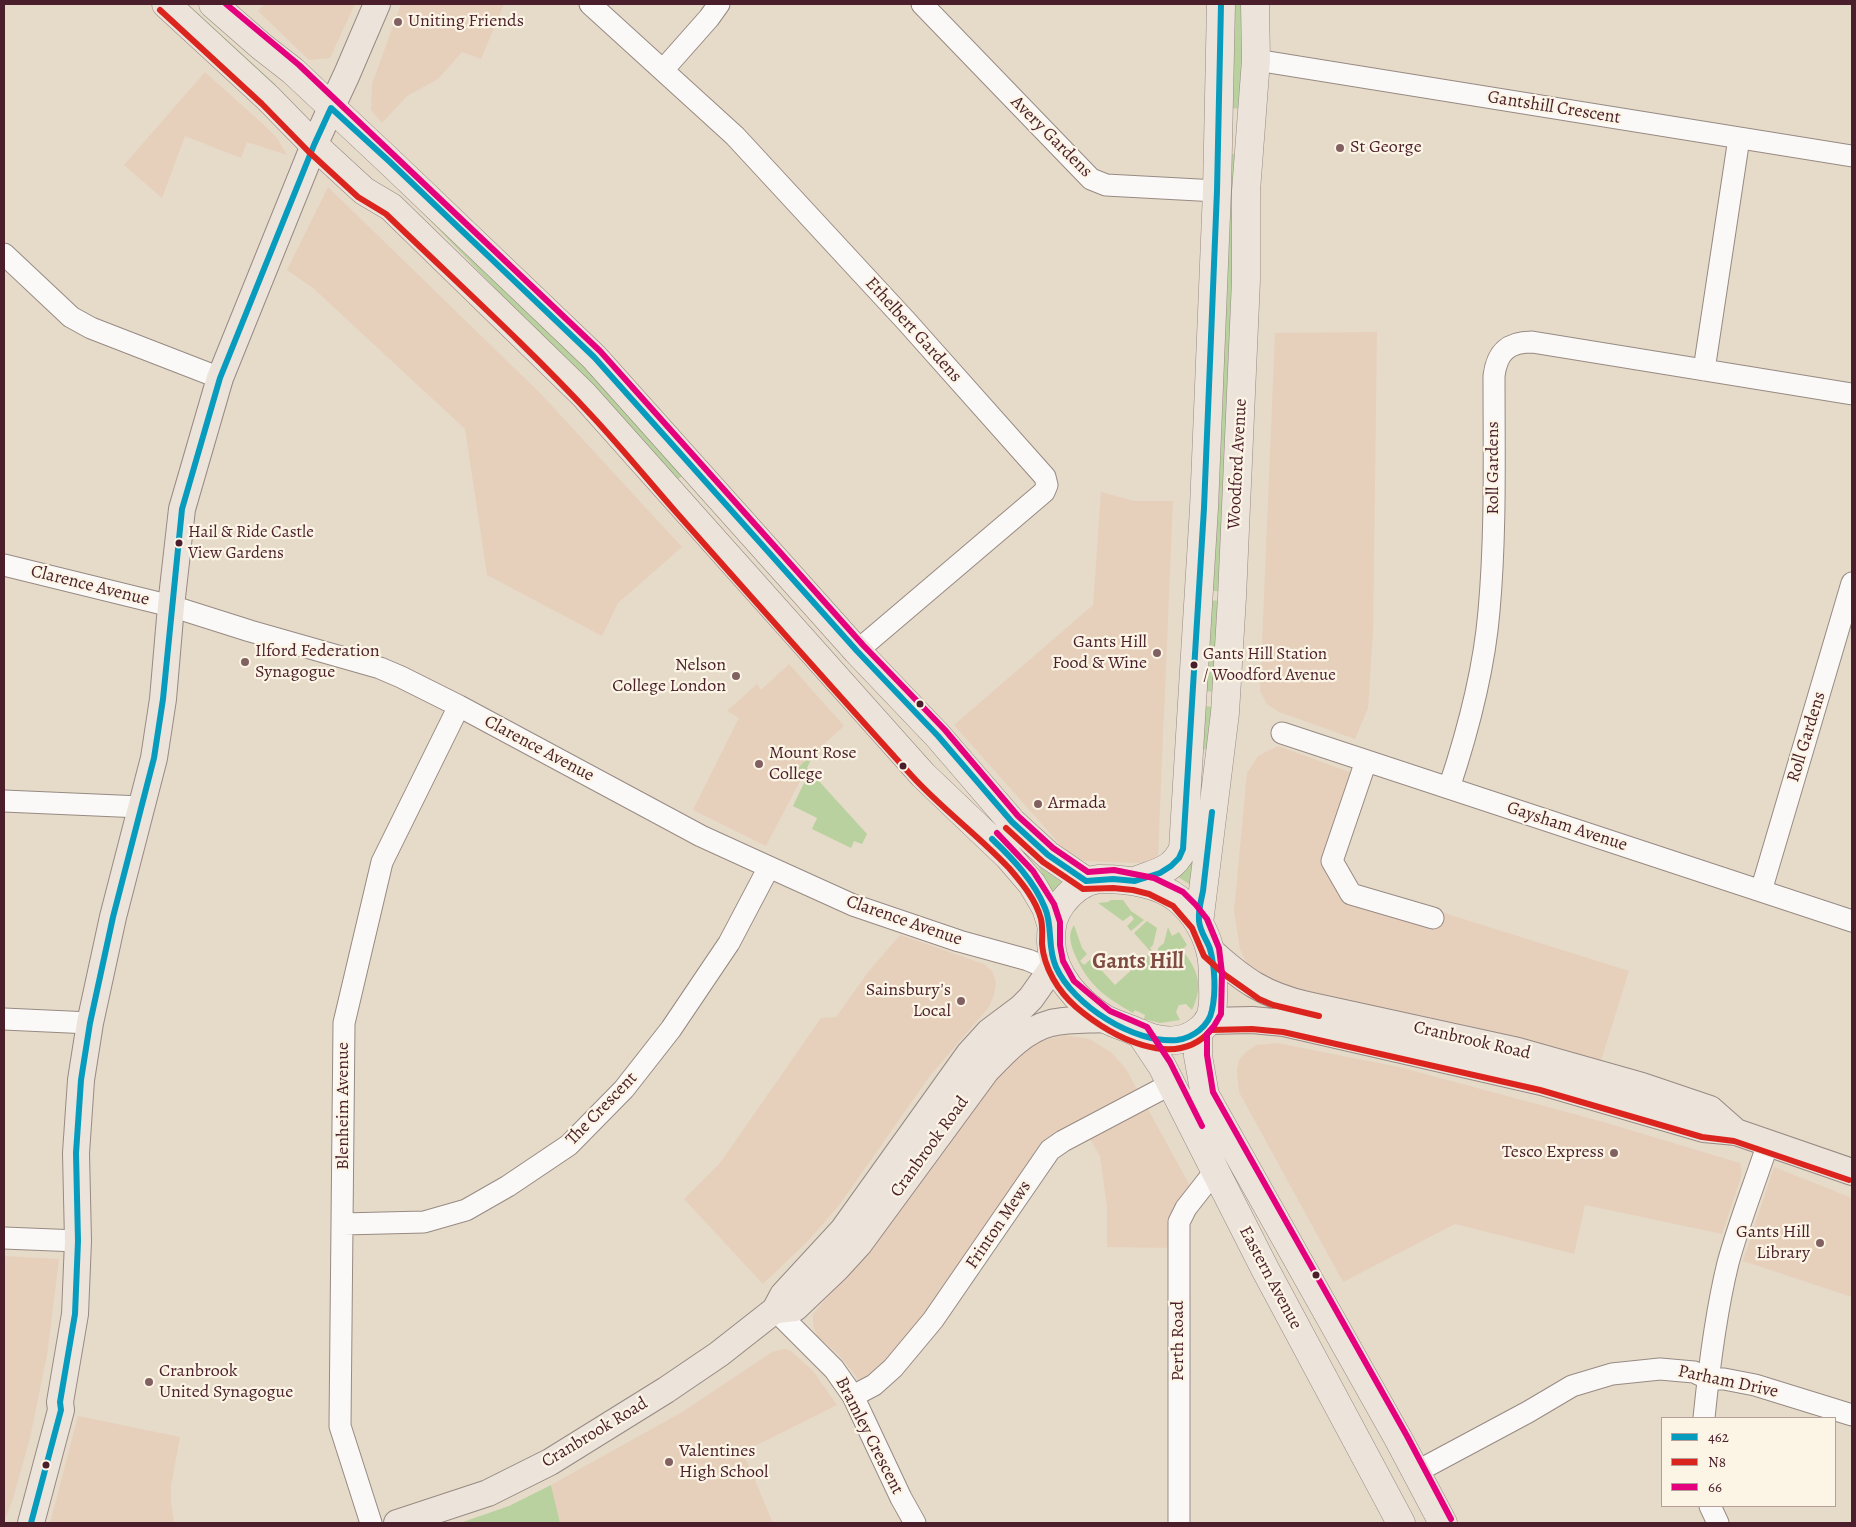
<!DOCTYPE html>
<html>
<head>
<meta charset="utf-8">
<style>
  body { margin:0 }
  #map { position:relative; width:1856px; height:1527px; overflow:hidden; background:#e6dac9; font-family:Alegreya,serif }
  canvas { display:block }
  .frame { position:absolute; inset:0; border:5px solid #4a1f2b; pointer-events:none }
  .legend { position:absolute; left:1661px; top:1417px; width:175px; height:90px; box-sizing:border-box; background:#fcf5e5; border:1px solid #b59f9b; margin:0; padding:6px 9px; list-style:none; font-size:15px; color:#4a1f2b }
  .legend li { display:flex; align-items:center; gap:10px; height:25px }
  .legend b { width:25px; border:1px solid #b59f9b }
</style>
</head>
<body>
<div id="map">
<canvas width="1856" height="1527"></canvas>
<div class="frame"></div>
<ul class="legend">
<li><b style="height:6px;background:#079bbe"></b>462</li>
<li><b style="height:6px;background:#dc241f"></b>N8</li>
<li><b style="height:6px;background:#e5007d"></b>66</li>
</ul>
</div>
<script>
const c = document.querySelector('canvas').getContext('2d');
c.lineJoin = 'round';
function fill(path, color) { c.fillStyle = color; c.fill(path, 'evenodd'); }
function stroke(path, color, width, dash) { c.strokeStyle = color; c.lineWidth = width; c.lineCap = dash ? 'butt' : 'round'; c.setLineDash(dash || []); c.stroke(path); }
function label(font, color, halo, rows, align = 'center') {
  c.font = font + ' Alegreya,serif'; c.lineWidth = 4.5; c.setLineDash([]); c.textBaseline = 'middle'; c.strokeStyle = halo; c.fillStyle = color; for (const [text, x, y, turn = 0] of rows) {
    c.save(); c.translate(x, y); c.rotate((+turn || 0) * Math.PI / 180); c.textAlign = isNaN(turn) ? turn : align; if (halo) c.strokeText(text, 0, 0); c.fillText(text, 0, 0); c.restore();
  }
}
fill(new Path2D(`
  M264,4H355L330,58L309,60L258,11Z
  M401,4H504L481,59L462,52L438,79L407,96L382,123L371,110L372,84Z
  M205,72L266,127L277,138L287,155L247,142L241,158L185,136L162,198L124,165Z
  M328,187L541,394L682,547L618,603L602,636L487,575L465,429L313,288L287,270Z
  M1377,332L1373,633L1368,708L1355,739L1279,712L1267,704L1260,691L1275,333Z
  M1101,492L1134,501H1173L1158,856L1149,862L1138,863L1084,861L1064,849L954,725L1093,605Z
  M789,664L844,726L791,774L801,779L766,846L693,810L739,718L727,711L757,684L761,690Z
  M1278,746L1363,777L1339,849L1355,885L1629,971L1600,1064L1466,1025L1269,984L1250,970L1240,949L1234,911L1247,773L1258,756Z
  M900,935L984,964L992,971L996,982L994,995L989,1007L929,1077L840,1204L808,1241L763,1284L684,1199L720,1163L821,1018L836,1017L869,971Z
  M1065,1035L1089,1039L1111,1052L1126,1069L1195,1195L1177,1248L1107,1247V1207L1100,1156L1088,1136L1057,1152L868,1398L855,1375L838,1354L817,1336L813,1325V1314L887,1229L982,1096L1008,1065L1022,1053L1041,1041Z
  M1277,1043L1399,1067L1600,1121L1740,1163L1742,1174L1722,1234L1585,1205L1574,1254L1455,1224L1343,1282L1239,1092L1237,1071L1239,1060L1246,1052L1256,1045Z
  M1774,1167L1852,1198V1297L1743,1261Z
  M4,1256L59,1259L47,1355L30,1438L13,1499L4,1522Z
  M784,1349L791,1351L813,1371L837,1405L743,1452L773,1523H560L551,1485L682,1412L772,1352Z
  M78,1416L180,1437L171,1486V1500L174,1523H50Z`), '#e6d0bc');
fill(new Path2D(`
  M179,4H188L276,85L271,89Z
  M1232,4H1247L1244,109L1229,108Z
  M1229,154H1243L1223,592L1208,590Z
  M396,186L586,360L685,473L675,482C582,383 492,282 396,186Z
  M1207,600L1222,601L1217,692L1202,691Z
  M1203,706L1215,707L1210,750L1201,749Z
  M814,753L807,768L867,834L862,844L854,841L851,848L812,829L817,818L793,806L805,781L790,775Z
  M1189,862L1196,864L1194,887L1178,877L1187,868Z
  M1038,866L1061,882L1053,893Z
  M1111,900H1123L1131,911L1144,920L1131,931L1127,926L1134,919L1131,915L1123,921L1098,903L1108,902Z
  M1147,921L1157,928L1153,945L1150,948L1156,955L1158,953V948L1164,943L1168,927L1172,936L1179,932L1187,945L1182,950C1198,970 1204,985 1192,1010L1186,1004L1179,1005L1176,1012L1180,1020L1160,1023L1144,1019L1145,1015L1135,1010L1133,1013C1105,997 1089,986 1075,955C1071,945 1067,935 1074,925L1082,948L1087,954L1080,961L1084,965L1091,959L1115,985L1151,952L1134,933Z
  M551,1485L560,1523H460L509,1506Z`), '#b9d19e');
const minor = new Path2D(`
  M590,4L735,136L907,322L1045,477L1047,485L1044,492L857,651
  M922,4L1091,179L1106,185L1217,191
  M1256,60L1852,156
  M663,70L709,18L719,4
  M4,254L71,317L91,328L220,378
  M1704,370L1739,138
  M4,565L171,606L250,631L380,668L401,677L459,706L701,836L769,867L853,905L959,941L1028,960L1059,973
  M1282,733L1852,921
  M1366,761L1332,861L1351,894L1433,918
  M1449,788C1468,731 1484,671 1489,611C1496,533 1494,454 1494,376C1497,352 1508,342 1532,342L1852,394
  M4,801L141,807
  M1761,891L1852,583
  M4,1019L90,1023
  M343,1224L424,1222L466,1210L508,1186L569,1145L624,1089L671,1029L729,943L769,867
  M4,1238L78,1241
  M775,1310L834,1369L853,1396L901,1498L915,1523
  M853,1396L874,1385L893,1368L933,1320L1050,1150L1063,1141L1171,1084
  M1704,1418C1709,1368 1716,1312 1728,1263C1739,1222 1755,1183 1768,1143
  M1416,1472L1528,1412L1572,1386L1612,1374L1660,1369L1694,1372L1709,1379H1724L1755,1385L1852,1415
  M1710,1506L1718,1523
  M371,1523L340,1426L344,1023L382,862L459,706
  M1179,1523V1222L1186,1208L1215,1171`);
const major = new Path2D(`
  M1211,951C1243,980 1264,995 1307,1005L1518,1051L1642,1086L1710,1109L1736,1132
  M1207,1021L1252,1020L1284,1023L1542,1082L1704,1129L1736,1132L1852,1172
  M777,1310L795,1308L837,1268L859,1244L986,1071C1004,1052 1024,1030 1051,1023C1068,1019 1088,1020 1105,1019
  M31,1523L61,1410L60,1402L75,1314L78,1241L76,1153L81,1080L90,1023L113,917L154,758L163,699L171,606L182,509L220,378L314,145L347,74L377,4
  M397,1523L488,1493L550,1462L666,1390L719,1354L775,1310L783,1295L843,1230L969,1054L989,1032L1021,1008L1031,998L1055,964`);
const highway = new Path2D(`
  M166,4L268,98L314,145L364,191L391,207L584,395L923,775L1008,856L1032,884L1046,908L1051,924
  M213,4L261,46L293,71L390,162L594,357L857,651L938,736L1012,822L1048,855L1086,881
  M1099,879C1126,879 1157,882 1178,899C1194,912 1205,931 1210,950C1213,960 1213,973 1213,983C1213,992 1214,1001 1212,1010C1210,1026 1192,1038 1177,1040C1159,1042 1145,1036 1130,1029C1122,1026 1113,1023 1105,1019C1078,1002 1052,975 1051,941C1051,926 1053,915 1062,903C1072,890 1083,881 1099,879Z
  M1135,881C1156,872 1172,872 1183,849L1204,508L1217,191L1221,4
  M1199,923L1225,713L1232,597L1246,280V191L1256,60L1255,4
  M1198,1031V1056L1205,1095L1399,1440L1443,1523
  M1140,1033L1162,1066L1265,1269L1401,1523`);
stroke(minor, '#978a83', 23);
stroke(major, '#978a83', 28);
stroke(highway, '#978a83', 29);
stroke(minor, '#fbf9f7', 21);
stroke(major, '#ece3db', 26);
stroke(highway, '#ece3db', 28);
stroke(new Path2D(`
  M992,839C1013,859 1034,881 1045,908C1053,926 1047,948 1056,967C1073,1005 1134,1044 1177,1040C1193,1038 1209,1026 1212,1010C1216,992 1215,967 1210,949C1207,940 1200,932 1199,921C1198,911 1201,901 1203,891C1206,865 1209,838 1212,812
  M31,1523L61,1410L60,1402L75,1314L78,1241L76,1153L81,1080L90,1023L113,917L154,758L163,699L182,509L220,378L314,145L331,108L390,162L594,357L857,651L938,736L1012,822L1048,855L1086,881L1113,879L1135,881L1160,873L1171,866L1179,858L1183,849L1204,508L1217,191L1221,4`), '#079bbe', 6);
stroke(new Path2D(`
  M160,10L262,104L308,151L358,197L386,214C454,280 526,345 591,415C620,446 647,479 675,511C754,600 832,688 912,776C942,809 978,835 1009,868C1022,883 1036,900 1041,919C1043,928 1042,935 1042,944C1044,968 1058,991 1076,1007C1110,1036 1175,1072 1211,1030L1252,1029L1283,1032L1540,1090L1702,1137L1734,1141L1849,1180
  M1006,828L1043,862L1083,889L1113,888L1133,890L1149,894L1173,906L1192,928L1204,956L1225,975L1259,999L1273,1005L1319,1016`), '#dc241f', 6);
stroke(new Path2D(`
  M226,4L299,65L600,351L863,645L945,730L1018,816L1053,848L1088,872L1114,870L1154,878L1183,892L1196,905L1207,919L1219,948L1222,973L1221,1014L1214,1026L1207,1034V1055L1213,1092L1407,1436L1451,1519
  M997,833L1033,871L1054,904L1060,922V945L1063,961L1074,981L1110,1011L1147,1027L1170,1062L1202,1126`), '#e5007d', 6);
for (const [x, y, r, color] of [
  [398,22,5,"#816062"],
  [1340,148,5,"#816062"],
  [179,543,4.5,"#4a1f2b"],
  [1157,653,5,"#816062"],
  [245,662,5,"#816062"],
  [1194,665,4.5,"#4a1f2b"],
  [736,676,5,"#816062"],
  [920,704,4.5,"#4a1f2b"],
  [759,764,5,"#816062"],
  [903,766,4.5,"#4a1f2b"],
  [1038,804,5,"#816062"],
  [961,1001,5,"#816062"],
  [1614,1153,5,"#816062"],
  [1820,1243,5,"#816062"],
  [1316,1275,4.5,"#4a1f2b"],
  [149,1382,5,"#816062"],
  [669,1462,5,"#816062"],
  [46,1465,4.5,"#4a1f2b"]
]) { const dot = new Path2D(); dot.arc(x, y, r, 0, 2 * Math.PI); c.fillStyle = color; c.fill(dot); stroke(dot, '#fcf5e5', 2); }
label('17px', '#4a1f2b', '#fcf5e5', [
  ["Hail & Ride Castle",188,533],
  ["View Gardens",188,554],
  ["Gants Hill Station",1203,655],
  ["/ Woodford Avenue",1203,676]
], 'left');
label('18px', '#4a1f2b', '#fcf5e5', [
  ["Uniting Friends",408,22],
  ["St George",1350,148],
  ["Gants Hill",1147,643,"right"],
  ["Food & Wine",1147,664,"right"],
  ["Ilford Federation",255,652],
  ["Synagogue",255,673],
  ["Nelson",726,666,"right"],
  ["College London",726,687,"right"],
  ["Mount Rose",769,754],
  ["College",769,775],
  ["Armada",1048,804],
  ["Sainsbury's",951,991,"right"],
  ["Local",951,1012,"right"],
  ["Tesco Express",1604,1153,"right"],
  ["Gants Hill",1810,1233,"right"],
  ["Library",1810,1254,"right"],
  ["Cranbrook",159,1372],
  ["United Synagogue",159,1393],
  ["Valentines",679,1452],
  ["High School",679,1473]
], 'left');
label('18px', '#4a1f2b', '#fcf5e5', [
  ["Gantshill Crescent",1554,108,9],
  ["Avery Gardens",1051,137,45],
  ["Ethelbert Gardens",913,330,48],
  ["Woodford Avenue",1238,464,-87],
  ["Roll Gardens",1494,468,-90],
  ["Clarence Avenue",90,586,14],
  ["Roll Gardens",1807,737,-73],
  ["Clarence Avenue",539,749,28],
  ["Gaysham Avenue",1567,827,18],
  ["Clarence Avenue",904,921,19],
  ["Cranbrook Road",1472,1041,13],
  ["Blenheim Avenue",344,1106,-90],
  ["The Crescent",602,1109,-46],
  ["Cranbrook Road",930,1147,-54],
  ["Frinton Mews",999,1225,-56],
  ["Eastern Avenue",1270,1278,62],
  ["Perth Road",1179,1341,-90],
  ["Parham Drive",1728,1382,12],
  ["Cranbrook Road",595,1433,-31],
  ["Bramley Crescent",869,1436,63]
]);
label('bold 22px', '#7e4c42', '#fcf5e5', [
  ["Gants Hill",1138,963]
]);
</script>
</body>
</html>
